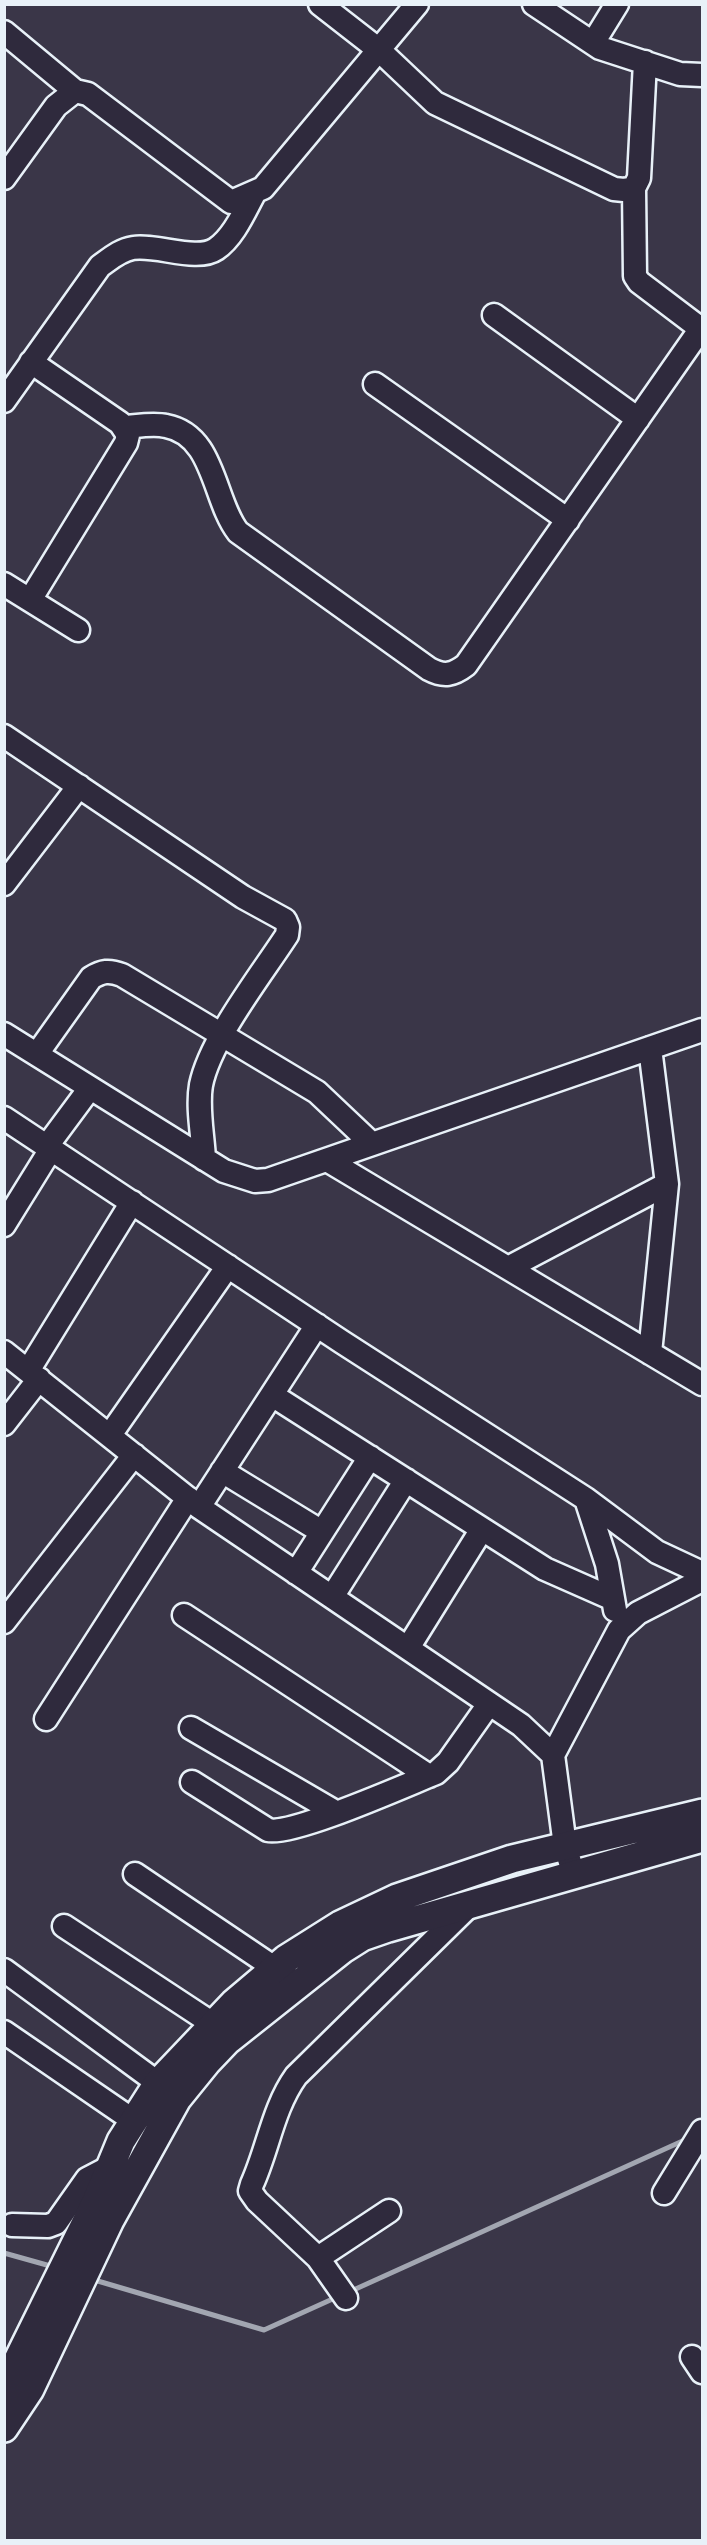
<!DOCTYPE html>
<html>
<head>
<meta charset="utf-8">
<style>
  body { margin:0 }
  #map { position:relative; width:707px; height:2545px; overflow:hidden; background:#3a3648; font-family:Kalam,sans-serif }
  canvas { display:block }
  .frame { position:absolute; inset:0; border:6px solid #e8f1f8; pointer-events:none }
</style>
</head>
<body>
<div id="map">
<canvas width="707" height="2545"></canvas>
<div class="frame"></div>
</div>
<script>
const c = document.querySelector('canvas').getContext('2d');
c.lineJoin = 'round';
function stroke(path, color, width, dash) { c.strokeStyle = color; c.lineWidth = width; c.lineCap = dash ? 'butt' : 'round'; c.setLineDash(dash || []); c.stroke(path); }
stroke(new Path2D(`
  M4,2253L54,2267
  M91,2279L264,2330L337,2297
  M349,2292L687,2139`), '#a2a6b1', 5);
const minor = new Path2D(`
  M320,4L379,50L435,103L614,189L624,190L634,188L639,178L645,62
  M534,4L600,48L680,74L702,75
  M4,32L75,91
  M593,43L617,4
  M4,178L56,106L75,91L88,94L231,202L263,188L417,4
  M634,188L635,276L639,282L701,329
  M494,315L638,419
  M375,384L568,520
  M4,401L100,266C110,259 120,250 133,248C156,244 197,262 216,249C234,237 245,210 255,192
  M125,427C138,426 154,423 166,426C215,435 213,500 238,532L429,669C444,677 453,675 466,665L702,327
  M4,584L78,630
  M30,600L126,443L128,435L120,423L31,362
  M4,736L243,897L285,920L288,927L287,935C261,975 210,1040 201,1085C197,1108 203,1136 204,1159
  M4,884L79,786
  M4,1034L224,1171L255,1181L268,1180L702,1030
  M650,1048L667,1184L650,1353
  M37,1054L91,978C102,971 109,970 122,975L317,1092L372,1144
  M4,1118L342,1342L586,1499L657,1552L702,1573
  M47,1146L90,1088
  M327,1160L702,1384
  M4,1225L51,1149
  M508,1268L667,1184
  M4,1352L199,1507L521,1725L553,1755L565,1846L574,1875
  M28,1371L132,1202
  M272,1395L545,1569L613,1599
  M4,1424L39,1379
  M110,1435L228,1266
  M222,1471L322,1532
  M586,1499L607,1564L615,1610
  M199,1507L317,1325
  M296,1573L370,1457
  M332,1597L406,1480
  M184,1615L429,1776
  M4,1622L134,1455
  M408,1648L482,1529
  M46,1719L188,1498
  M191,1728L337,1813
  M553,1755L619,1630L638,1613L702,1580
  M192,1782L268,1830C292,1836 406,1785 436,1773L448,1762L489,1704
  M135,1874L288,1977
  M64,1926L213,2024
  M4,1970L158,2083
  M4,2032L134,2121
  M664,2193L702,2131
  M12,2225L48,2226L56,2223L87,2179L110,2167
  M318,2258L389,2211
  M346,2298L318,2258L257,2201L250,2191L252,2184C268,2149 273,2108 296,2076L471,1904
  M692,2357L702,2372`);
const major = new Path2D(`
  M4,2388L95,2204L121,2141L158,2083L234,2003L286,1959L340,1925L397,1898L512,1859L702,1813
  M4,2428L30,2389L110,2220L177,2099L207,2062L227,2041L343,1949L362,1937L388,1928L702,1838`);
stroke(minor, '#e8f1f8', 27);
stroke(major, '#e8f1f8', 32);
stroke(minor, '#2f2a3d', 22);
stroke(major, '#2f2a3d', 27);
</script>
</body>
</html>
